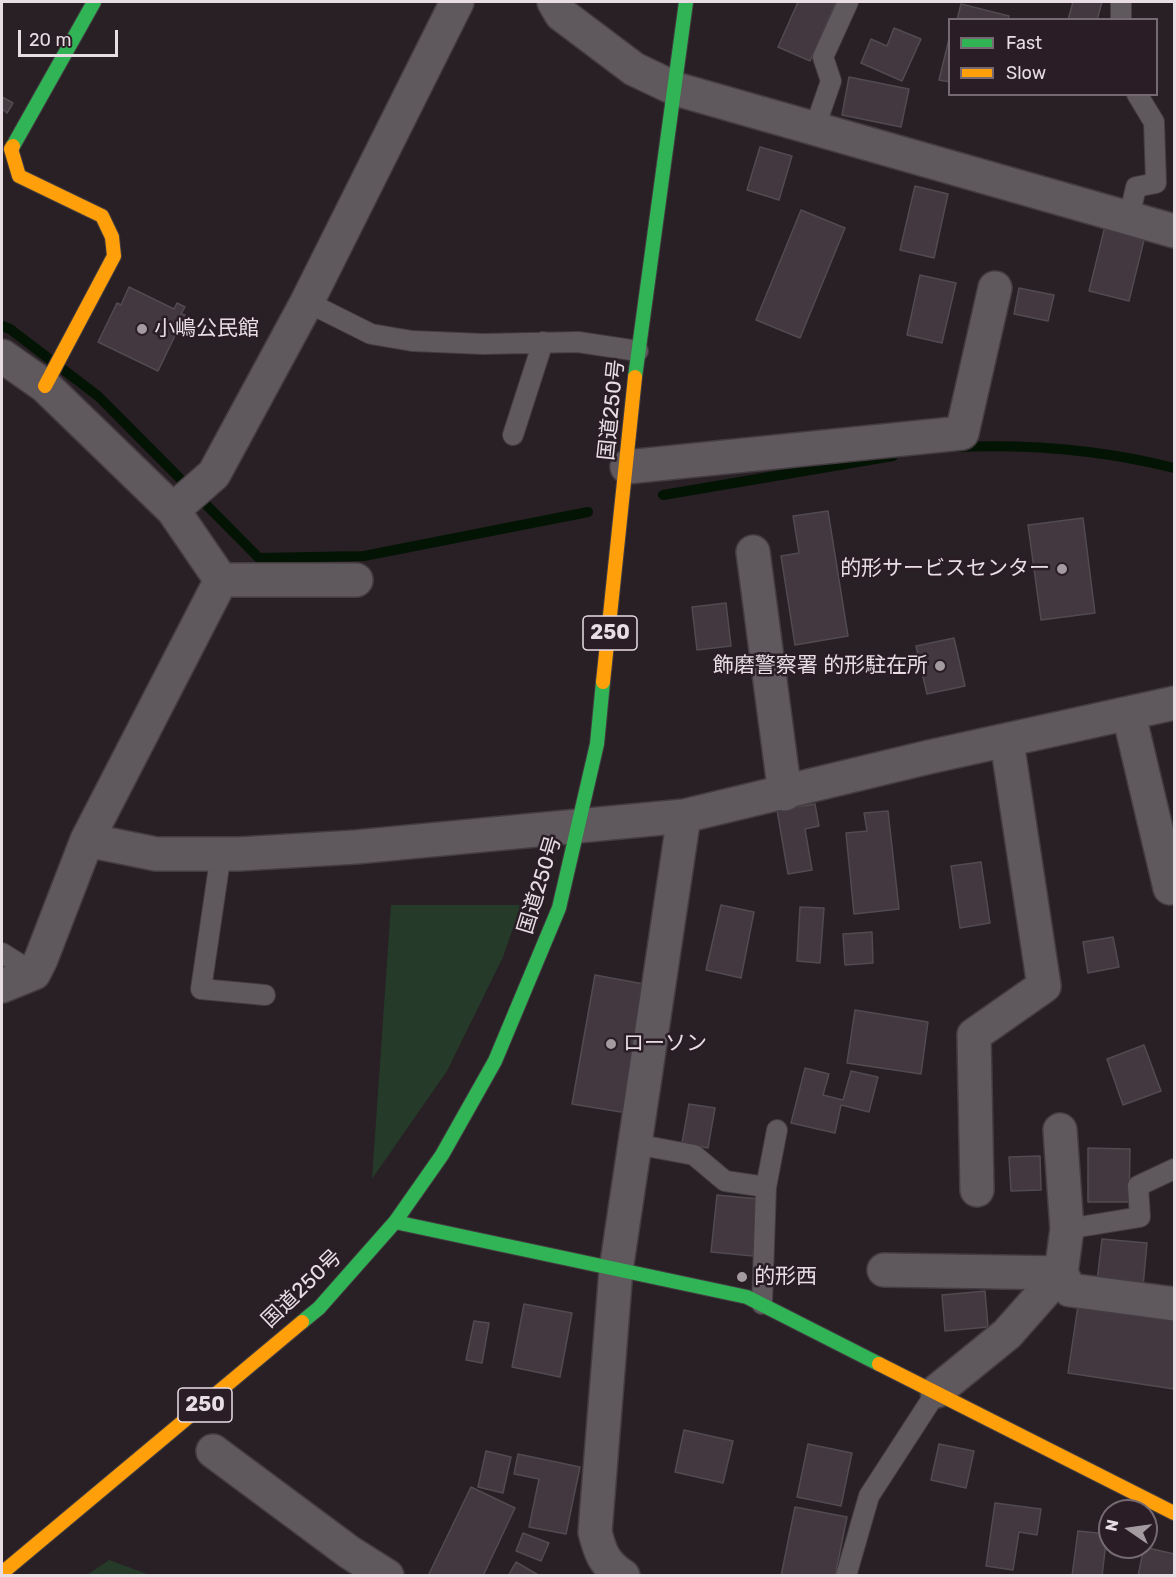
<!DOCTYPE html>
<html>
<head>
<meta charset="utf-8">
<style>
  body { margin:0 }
  #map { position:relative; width:1176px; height:1577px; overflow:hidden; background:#282025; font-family:Rubik,sans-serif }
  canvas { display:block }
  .frame { position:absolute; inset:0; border:3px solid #e7dde3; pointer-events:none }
  .legend { position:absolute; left:948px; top:18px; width:210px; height:78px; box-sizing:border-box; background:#2b1d26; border:2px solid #766a72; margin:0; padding:8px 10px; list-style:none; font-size:18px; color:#e7dde3 }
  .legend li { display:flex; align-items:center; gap:12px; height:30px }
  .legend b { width:30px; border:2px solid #766a72 }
  .north { position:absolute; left:1098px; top:1499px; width:60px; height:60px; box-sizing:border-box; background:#2b1d26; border:2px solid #766a72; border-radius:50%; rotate:283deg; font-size:16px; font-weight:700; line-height:24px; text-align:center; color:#e7dde3 }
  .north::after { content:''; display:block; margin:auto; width:21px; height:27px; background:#a49ba0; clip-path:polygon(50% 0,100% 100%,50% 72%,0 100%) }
  .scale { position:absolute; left:18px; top:30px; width:100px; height:27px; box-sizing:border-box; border:3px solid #e7dde3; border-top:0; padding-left:8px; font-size:18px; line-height:21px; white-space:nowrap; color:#e7dde3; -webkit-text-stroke:4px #2b1d26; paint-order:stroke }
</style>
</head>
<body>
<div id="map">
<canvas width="1176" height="1577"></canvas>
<div class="frame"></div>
<ul class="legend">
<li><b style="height:8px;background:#30b455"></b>Fast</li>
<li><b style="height:8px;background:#ff9f0a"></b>Slow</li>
</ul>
<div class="north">N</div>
<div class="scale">20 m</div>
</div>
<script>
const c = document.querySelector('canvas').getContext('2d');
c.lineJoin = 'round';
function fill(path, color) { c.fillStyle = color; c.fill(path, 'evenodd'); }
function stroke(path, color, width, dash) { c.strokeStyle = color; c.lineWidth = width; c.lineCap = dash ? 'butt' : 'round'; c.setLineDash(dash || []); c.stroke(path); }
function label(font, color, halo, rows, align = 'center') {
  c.font = font + ' Rubik,"Noto Sans JP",sans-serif'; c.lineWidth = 5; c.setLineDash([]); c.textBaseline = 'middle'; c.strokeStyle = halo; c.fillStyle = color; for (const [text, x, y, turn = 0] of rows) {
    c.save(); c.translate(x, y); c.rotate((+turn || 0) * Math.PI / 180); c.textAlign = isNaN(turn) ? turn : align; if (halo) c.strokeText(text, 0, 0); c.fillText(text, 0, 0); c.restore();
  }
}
fill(new Path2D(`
  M391,905H521L503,957L447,1071L372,1179Z
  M109,1560L150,1575H87Z`), '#253a28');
stroke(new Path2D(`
  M2,326L10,329L98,396L259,558L364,556L588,512
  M956,447C1030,444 1103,450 1174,468
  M663,495L893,456`), '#041404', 10);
const building = new Path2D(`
  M798,2H836L810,61L778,47Z
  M1073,2H1102L1097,20H1068Z
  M961,4L1009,16L1008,20H957Z
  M894,28L921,39L902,81L861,63L871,39L887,46Z
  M950,35V82L939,80Z
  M849,77L909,89L901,127L842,115Z
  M2,97L13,103L7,113L2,109Z
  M760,147L792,156L779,200L747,190Z
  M915,186L948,194L934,258L900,250Z
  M801,210L845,228L800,338L756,320Z
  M1105,226L1145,236L1129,301L1089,291Z
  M920,275L956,283L942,343L907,335Z
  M129,287L174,309L177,303L185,307L181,314L185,315L158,371L98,342L117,303L121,305Z
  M1019,288L1054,295L1048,321L1014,314Z
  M828,511L848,636L795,645L781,556L799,553L793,516Z
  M1083,518L1095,613L1041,620L1028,525Z
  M726,603L731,646L697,650L692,607Z
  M954,638L965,686L927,694L916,646Z
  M815,804L819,826L805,829L812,870L788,874L777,810Z
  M888,811L899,909L854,914L846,833L867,831L864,813Z
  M981,862L990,923L960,928L951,866Z
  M721,905L754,912L741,978L706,970Z
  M800,907L824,908L820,963L797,961Z
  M872,932L873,963L845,965L843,934Z
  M1113,937L1119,967L1088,973L1083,942Z
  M595,975L649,985L627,1113L572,1104Z
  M855,1010L928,1022L921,1074L847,1063Z
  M1144,1045L1161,1091L1123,1105L1107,1059Z
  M805,1068L829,1074L823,1095L843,1100L851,1071L878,1077L869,1112L841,1105L835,1133L791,1123Z
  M689,1104L715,1108L708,1148L682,1143Z
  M1088,1148L1130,1149L1129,1202H1088Z
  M1040,1156L1041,1190L1011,1191L1009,1157Z
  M717,1195L759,1199L753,1256L711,1252Z
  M1102,1239L1147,1243L1143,1286L1097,1281Z
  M985,1291L988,1327L945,1331L942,1295Z
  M1079,1299L1174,1314V1389L1068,1373Z
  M524,1304L572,1313L560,1377L512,1367Z
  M474,1321L489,1323L482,1363L466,1360Z
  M684,1430L733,1441L723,1483L675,1472Z
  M808,1444L852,1453L841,1506L797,1497Z
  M939,1444L974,1451L966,1488L931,1480Z
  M486,1451L511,1457L503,1493L478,1487Z
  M518,1454L580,1467L566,1534L529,1527L539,1479L514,1474Z
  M471,1487L515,1508L483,1576H428Z
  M995,1503L1041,1509L1037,1535L1019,1532L1013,1570L986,1566Z
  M795,1507L847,1517L835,1576H781Z
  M1078,1531L1107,1534L1102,1576H1072Z
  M523,1533L549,1543L541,1561L516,1551Z
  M1144,1547L1174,1554V1576H1138Z
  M516,1562L540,1576H508Z`);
fill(building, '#43383f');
stroke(building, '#514b4f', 1.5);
const lane = new Path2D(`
  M1121,20V2
  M814,130L831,81L823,57L848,2
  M1129,218L1136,187L1156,183L1154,122L1137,94
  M307,302L371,334L412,341L483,344L578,342L638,351
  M513,435L543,342
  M221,853L201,989L265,995
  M2,953L34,973
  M635,1144L694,1155L725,1181L766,1187
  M1067,1229L1140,1217L1138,1186L1174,1169
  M762,1304L766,1187L777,1130
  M846,1576L869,1496L937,1391`);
const street = new Path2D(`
  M554,2L561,14L634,69L676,89L1174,231
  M2,356L45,386L173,510L221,580H356
  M627,467L962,433L995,288
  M173,510L214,474L307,302L457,2
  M753,552L785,794
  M1129,715L1170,888
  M87,840L156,854H239L356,847L684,816L929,757L1174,703
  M2,986L34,973L41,959L87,840L221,580
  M977,1190L974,1035L1044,986L1007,742
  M884,1270L1061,1273L1070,1290L1174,1304
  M937,1391L1007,1334L1061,1273L1067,1229L1060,1130
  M213,1451L349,1552L387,1576
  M623,1576C604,1564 600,1552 595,1532L616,1270L684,816`);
const fast = new Path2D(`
  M13,146L94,2
  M635,377L686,2
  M395,1222L747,1297L879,1364
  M302,1322L319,1308L395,1222L442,1155L495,1061L559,908L597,744L603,682`);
const slow = new Path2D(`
  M13,146L11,149L19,176L102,216L112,237L114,256L45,386
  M603,682L635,377
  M879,1364L1174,1513
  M2,1573L302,1322`);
stroke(lane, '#433c41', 22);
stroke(street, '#433c41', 36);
stroke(fast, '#433c41', 16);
stroke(slow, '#433c41', 16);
stroke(lane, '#5f595d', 20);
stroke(street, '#5f595d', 33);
stroke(fast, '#30b455', 14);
stroke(slow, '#ff9f0a', 14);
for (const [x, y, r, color] of [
  [142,329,6,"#a49ba0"],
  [1062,569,6,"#a49ba0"],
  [940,666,6,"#a49ba0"],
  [611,1044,6,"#a49ba0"],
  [742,1277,6,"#a49ba0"]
]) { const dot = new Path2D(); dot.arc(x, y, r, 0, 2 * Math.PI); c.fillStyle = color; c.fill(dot); stroke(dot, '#2b1d26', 2); }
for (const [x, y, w] of [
  [610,633,54],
  [205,1405,54]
]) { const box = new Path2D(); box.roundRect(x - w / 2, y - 17, w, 34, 4.5); c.fillStyle = '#2b1d26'; c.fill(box); stroke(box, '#e7dde3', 1.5); }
label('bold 20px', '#e7dde3', null, [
  ["250",610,633],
  ["250",205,1405]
]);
label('21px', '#e7dde3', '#2b1d26', [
  ["小嶋公民館",154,329],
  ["的形サービスセンター",1050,569,"right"],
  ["飾磨警察署 的形駐在所",928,666,"right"],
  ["ローソン",623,1044],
  ["的形西",754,1277]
], 'left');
label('21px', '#e7dde3', '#2b1d26', [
  ["国道250号",612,410,-84],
  ["国道250号",540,885,-73],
  ["国道250号",302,1289,-44]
]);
</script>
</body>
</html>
